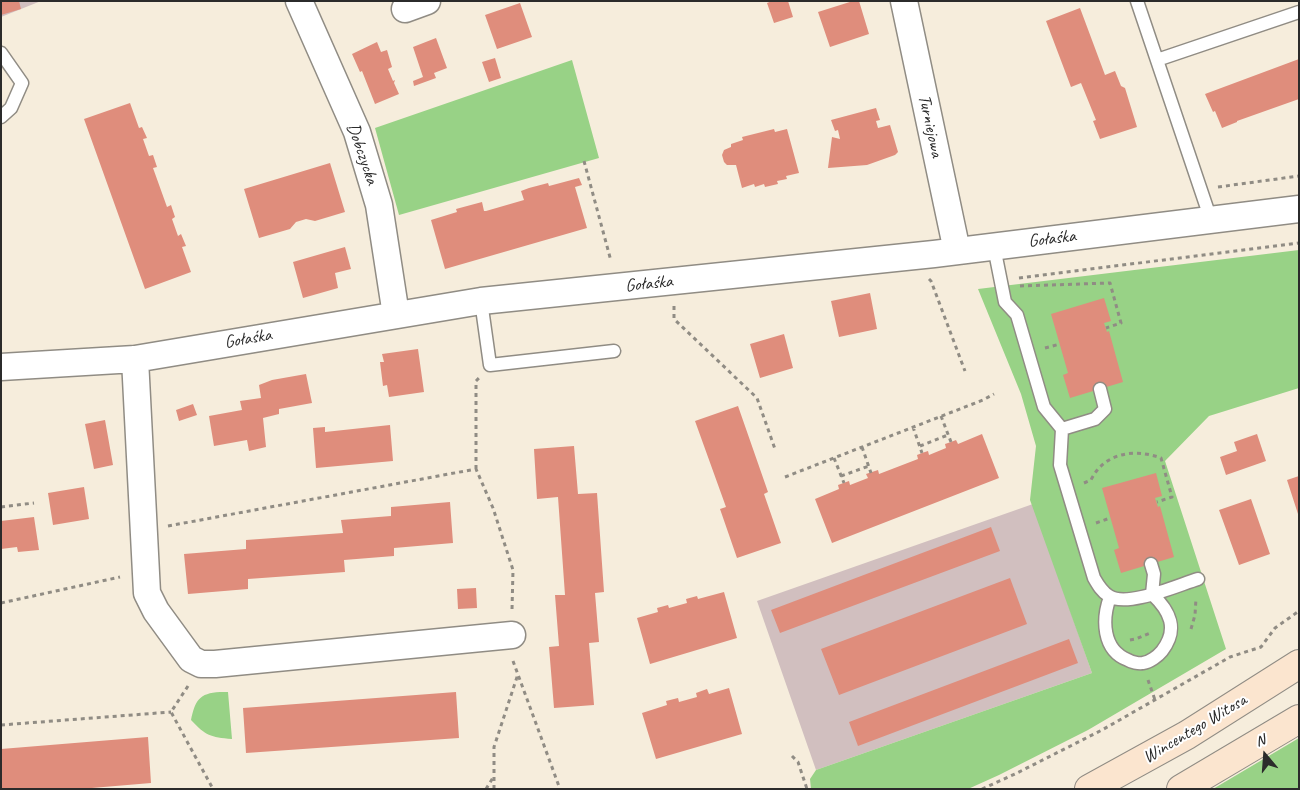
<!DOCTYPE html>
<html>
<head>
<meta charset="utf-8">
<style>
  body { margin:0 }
  #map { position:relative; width:1300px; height:790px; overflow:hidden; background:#f6eddc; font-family:Caveat,sans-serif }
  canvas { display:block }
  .frame { position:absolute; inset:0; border:2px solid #2b2b2b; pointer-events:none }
  .north { position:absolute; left:1240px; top:730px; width:50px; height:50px; -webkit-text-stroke:4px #fff; paint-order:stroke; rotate:342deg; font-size:14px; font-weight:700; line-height:20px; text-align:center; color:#2b2b2b }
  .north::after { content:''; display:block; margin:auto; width:18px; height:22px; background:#2b2b2b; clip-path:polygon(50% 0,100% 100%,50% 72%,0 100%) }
</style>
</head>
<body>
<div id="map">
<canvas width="1300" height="790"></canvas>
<div class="frame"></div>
<div class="north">N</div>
</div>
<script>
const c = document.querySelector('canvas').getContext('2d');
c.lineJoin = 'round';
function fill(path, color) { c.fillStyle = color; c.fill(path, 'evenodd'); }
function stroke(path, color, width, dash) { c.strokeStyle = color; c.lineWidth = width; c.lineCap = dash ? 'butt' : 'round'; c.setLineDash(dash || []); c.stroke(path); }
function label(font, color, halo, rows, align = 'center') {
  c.font = font + ' Caveat,sans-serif'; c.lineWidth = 4; c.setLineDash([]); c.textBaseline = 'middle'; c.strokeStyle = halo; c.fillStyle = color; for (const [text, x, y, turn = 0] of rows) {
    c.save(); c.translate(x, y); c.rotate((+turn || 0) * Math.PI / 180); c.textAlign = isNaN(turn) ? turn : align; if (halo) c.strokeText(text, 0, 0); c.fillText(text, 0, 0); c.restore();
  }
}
fill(new Path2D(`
  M1,1H41L1,17Z
  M1033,504L1092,673L816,770L757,601Z`), '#d1bfbf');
fill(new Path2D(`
  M572,60L599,158L399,215L375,128Z
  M1299,250V388L1209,416L1165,461L1226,649L1088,730L999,775L968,789H811L810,779L816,770L1092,673L1030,500L1036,446L1021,394L978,289Z
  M220,692H228L232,739C210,737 206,736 191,720C195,701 199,693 220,692Z
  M1299,738V789H1213Z`), '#98d286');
fill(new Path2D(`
  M1,1H19L21,9L1,15Z
  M772,1H788L793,17L774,23L767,3Z
  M853,1H859L869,34L830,47L818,12Z
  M520,3L532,37L497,49L485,15Z
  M1080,8L1105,75L1115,71L1121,86L1125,88L1137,127L1100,139L1093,121L1096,120L1081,83L1071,87L1046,21Z
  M436,38L447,68L434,73L436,78L414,86L413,81L423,77L413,47Z
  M377,42L381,52L387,50L392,67L388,69L393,81L395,80L394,83L399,94L375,104L362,71L360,72L352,54Z
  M495,58L501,78L489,82L482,62Z
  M1299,59V99L1237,121V122L1222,128L1215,111L1213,112L1205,94Z
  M130,103L139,128L142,127L147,138L143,139L149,156L153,155L157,167L153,168L167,207L171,205L175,217L172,219L178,236L181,234L186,246L182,247L191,272L145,289L84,119Z
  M876,108L880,120L876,121L878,128L890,125L898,152L895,155L867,165L828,168L832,137L840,139L838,130L835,131L831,120Z
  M774,129L775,132L787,129L799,173L786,176L787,179L777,181L778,184L765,187L764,184L755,187L754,184L742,188L736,165H727L724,162L722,155L724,150L731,147V144L743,140L742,137Z
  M330,163L345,212L315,221L306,219L296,222L290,229L259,238L244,189Z
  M579,178L582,185L575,187L587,228L445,269L431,220L457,212L456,209L482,202L484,211H486L524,200L521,191L529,188L548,183L549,186Z
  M345,247L351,269L335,273L338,288L303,298L293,262Z
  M870,293L877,329L839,337L831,301Z
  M1104,298L1111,321L1104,323L1107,332L1109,331L1123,382L1070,398L1063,375L1068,373L1051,314Z
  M784,334L793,368L760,378L750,344Z
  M418,349L424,392L389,397L387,385L383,386L380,362H384L382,354Z
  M306,374L312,403L279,409V414L263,418L266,447L249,451L247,440L214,446L209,416L242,410L240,401L261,398L259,385L272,380Z
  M193,404L197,415L179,421L176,410Z
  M738,406L768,492L764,494L781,543L737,558L720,509L726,507L695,421Z
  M105,420L113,465L94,469L85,424Z
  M390,425L393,461L316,468L313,428L325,427V432Z
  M982,434L999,478L832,543L815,499L839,489L838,485L849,481L850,485L868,478L866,474L878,470L879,474L918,459L917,455L922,453L928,451L929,455L946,448L945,444L951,442L956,440L958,444Z
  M1257,434L1266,461L1226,475L1220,457L1237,451L1234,442Z
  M574,446L578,494L597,493L604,592L595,593L599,642L589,643L594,705L554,708L549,647L559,646L555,595H565L558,497L537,499L534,449Z
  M1156,473L1162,496L1155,498L1158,507L1160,506L1174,557L1121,573L1114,550L1119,548L1102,488Z
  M1299,476V514H1298L1287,480Z
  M84,487L89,519L53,525L48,493Z
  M1251,499L1270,554L1239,565L1219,510Z
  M450,502L453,543L394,548V556L344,560L345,572L248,579V589L188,594L184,554L246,549V540L343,533L341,520L391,516V507Z
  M34,517L39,550L18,552L17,547L1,549V521Z
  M991,527L1000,551L780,633L771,610Z
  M1010,578L1027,624L839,695L821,649Z
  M476,588L477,608L458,609L457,589Z
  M724,592L737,638L650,664L637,618L658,612L657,608L668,605L669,608L687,603L686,599L697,596L698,599Z
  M1069,639L1078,663L858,746L849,722Z
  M729,688L742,734L656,759L642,713L667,705L666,701L678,698L679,702L697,697L696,693L707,689L709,694Z
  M456,692L459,738L246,753L243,708Z
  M148,737L151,783L80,789H1V749Z`), '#df8d7c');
const lane = new Path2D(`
  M1137,1L1211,220
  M1,53L22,83L11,108L1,117
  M1157,60L1299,12
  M994,247L1005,302L1017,315L1044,407L1062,429L1060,465L1094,578C1098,585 1102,592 1109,596C1127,608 1178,585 1198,579
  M481,301L490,365L614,351
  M1062,429L1095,419L1105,409L1100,389
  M1110,597C1102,619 1102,650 1128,660C1131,662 1139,664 1143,663C1150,662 1158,656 1162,651C1179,629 1170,611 1152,594L1154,574L1151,564`);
const street = new Path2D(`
  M299,1L357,132L379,205L396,315
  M904,1L957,251
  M405,9L427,1
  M135,359L147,593L156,611L191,659L201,664H215L512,635
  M1,367L135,359L481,301L934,254L1299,209`);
const secondary = new Path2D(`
  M1089,789L1187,735L1299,664
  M1181,789L1299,719`);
stroke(lane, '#908c84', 15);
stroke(street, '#908c84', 29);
stroke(secondary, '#908c84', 30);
stroke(new Path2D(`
  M584,161L611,261
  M1218,187L1299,176
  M1019,278L1299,243
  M929,279L931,281L965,371
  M1020,286L1110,283L1121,323L1106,328
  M674,306V319L757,398L775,449
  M1045,348L1060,344
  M941,416L951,442
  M913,427L922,453
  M920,446L948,435
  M862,447L871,473
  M834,458L844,483
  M476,469V381L479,378
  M841,476L869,466
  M785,477L983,400L994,394
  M1084,483L1091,480C1104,453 1134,448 1161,458L1172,497L1157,502
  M1,507L34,503
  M1096,523L1110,518
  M168,526L476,469L493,508L513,570L512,610
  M1,603L120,577
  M1191,629L1195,615L1196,598
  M1130,640L1136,639L1150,633
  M513,661L560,789
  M1148,680L1155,700
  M188,686L171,712L213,789
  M1,725L171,712
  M792,756L798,762L807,789
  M486,789L494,776
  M494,789V747L518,674
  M982,789L1017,773L1102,730L1230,657L1261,647L1275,628L1299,611`), '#908c84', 3, [4, 4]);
stroke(lane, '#fff', 12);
stroke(street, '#fff', 26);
stroke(secondary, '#fbe5cf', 28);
label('18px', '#2b2b2b', '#fff', [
  ["Turniejowa",930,126,78],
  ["Dobczycka",362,154,71],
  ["Gołaśka",1052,239,-7],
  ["Gołaśka",649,284,-6],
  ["Gołaśka",248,339,-10],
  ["Wincentego Witosa",1195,729,-31]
]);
</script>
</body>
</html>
